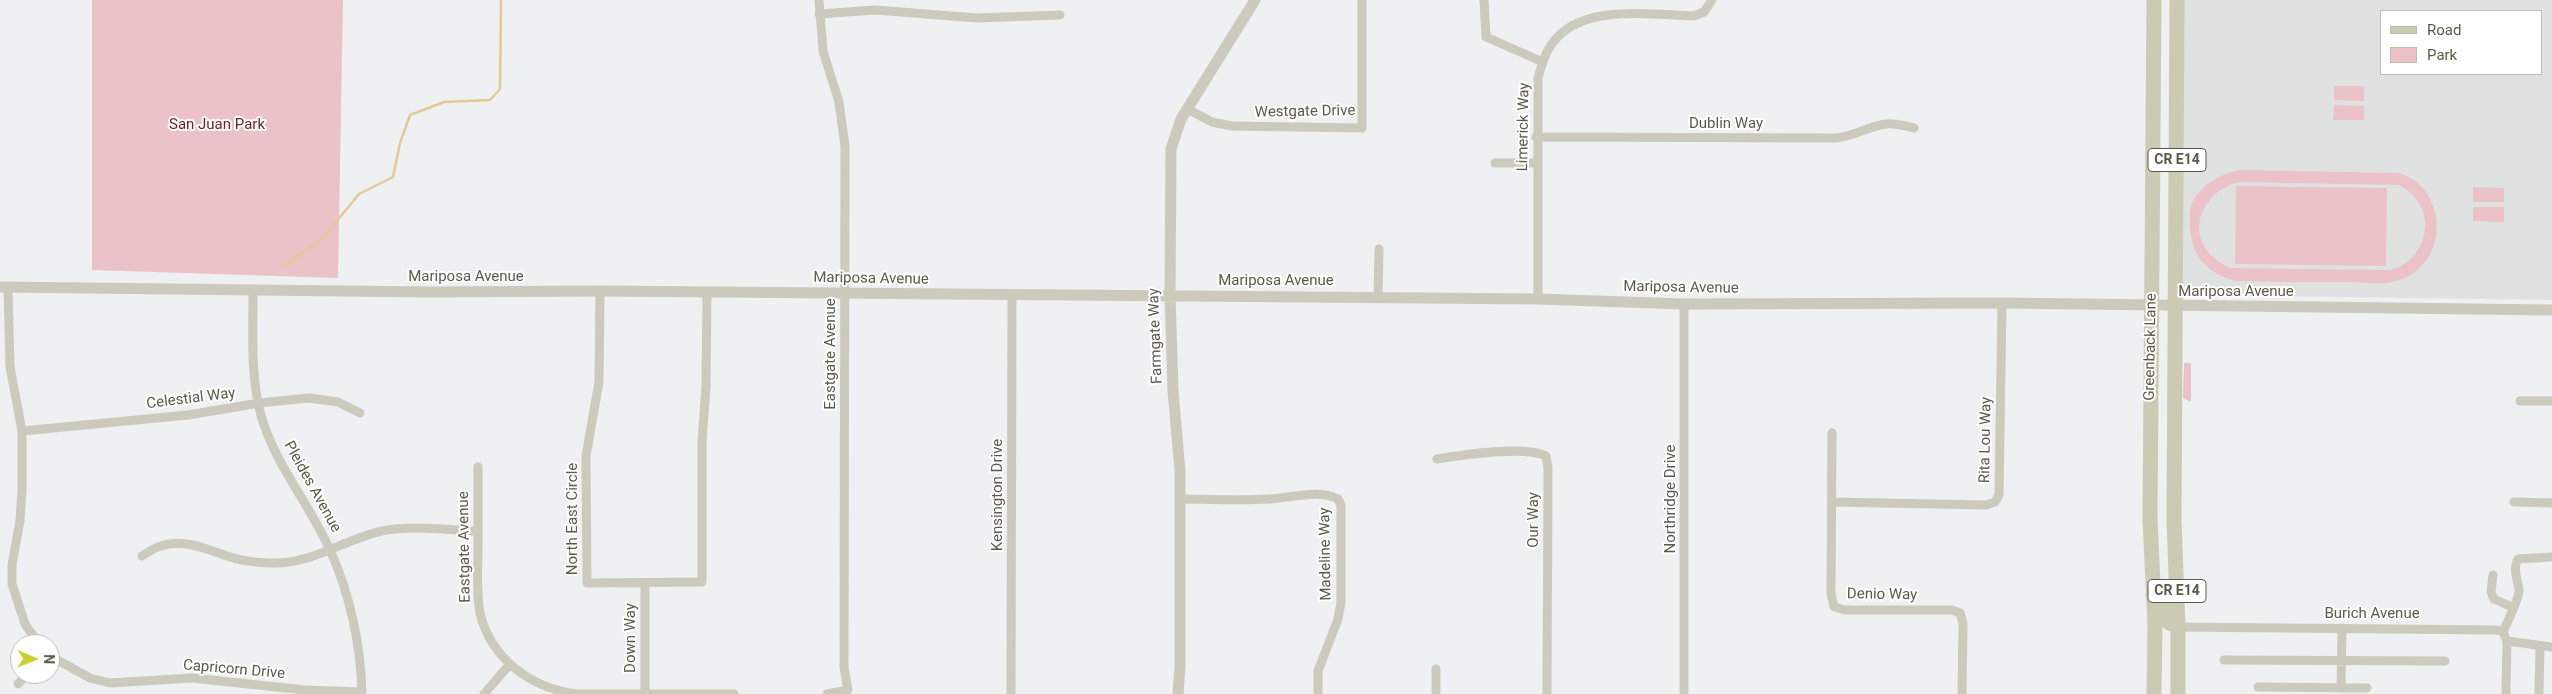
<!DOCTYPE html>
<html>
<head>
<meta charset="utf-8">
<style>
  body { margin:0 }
  #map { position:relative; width:2552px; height:694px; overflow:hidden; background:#eff0f1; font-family:Roboto,sans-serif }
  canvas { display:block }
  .legend { position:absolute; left:2380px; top:10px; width:162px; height:65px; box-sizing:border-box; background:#fff; border:1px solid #bdbdb6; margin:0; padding:6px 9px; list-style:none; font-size:15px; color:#5b5a49 }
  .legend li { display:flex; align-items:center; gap:10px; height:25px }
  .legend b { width:25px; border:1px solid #bdbdb6 }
  .north { position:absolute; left:10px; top:634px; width:50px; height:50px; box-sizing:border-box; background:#fff; border:1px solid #bdbdb6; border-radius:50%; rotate:91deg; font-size:14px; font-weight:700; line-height:20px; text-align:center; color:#5b5a49 }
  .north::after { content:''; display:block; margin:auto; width:18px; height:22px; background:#c9cf2b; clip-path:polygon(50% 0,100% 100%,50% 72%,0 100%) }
</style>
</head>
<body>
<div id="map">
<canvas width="2552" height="694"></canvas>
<ul class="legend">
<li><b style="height:6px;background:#cbcab2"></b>Road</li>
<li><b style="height:14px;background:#ebc2c8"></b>Park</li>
</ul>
<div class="north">N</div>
</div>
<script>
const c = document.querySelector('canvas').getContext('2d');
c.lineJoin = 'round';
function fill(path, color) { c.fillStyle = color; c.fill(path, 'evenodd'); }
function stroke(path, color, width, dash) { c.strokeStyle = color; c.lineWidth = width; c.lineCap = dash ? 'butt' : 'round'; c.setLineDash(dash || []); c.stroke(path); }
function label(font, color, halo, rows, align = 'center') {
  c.font = font + ' Roboto,sans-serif'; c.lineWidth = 4; c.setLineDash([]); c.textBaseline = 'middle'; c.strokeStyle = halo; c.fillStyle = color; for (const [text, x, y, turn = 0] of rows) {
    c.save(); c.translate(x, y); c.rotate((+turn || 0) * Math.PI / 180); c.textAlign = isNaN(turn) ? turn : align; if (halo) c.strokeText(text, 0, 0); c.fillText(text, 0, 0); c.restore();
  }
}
fill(new Path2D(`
  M2184,0H2552V300L2190,295L2181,284ZM2381,11H2541V74H2381Z`), '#e0e2e2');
fill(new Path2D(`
  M92,0H343L338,278L92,270Z
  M2334,86H2364V101L2334,100Z
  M2334,105L2364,106V120H2333Z
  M2238,170L2398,173C2417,178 2430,192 2435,212C2442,242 2427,272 2397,281C2382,285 2363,282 2347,282C2310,282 2273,282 2236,281C2208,275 2191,255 2190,227C2190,219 2189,210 2192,203C2201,185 2219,175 2238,170ZM2239,182L2398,185C2438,202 2432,258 2391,270L2230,268C2225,265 2218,262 2213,257C2184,230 2205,190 2239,182Z
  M2236,186L2387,188L2386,266L2235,264Z
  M2473,187L2504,188V202H2473Z
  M2473,207H2504V222L2473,221Z
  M2184,363H2191V402L2183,398Z`), '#ebc2c8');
stroke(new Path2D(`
  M283,267L323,238L359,194L393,177L400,143L410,115L444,102L490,100L500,89L501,0`), '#e3ca94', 2.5);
stroke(new Path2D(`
  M819,0L823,51L839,102L845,146L844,667L848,690L827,694
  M1484,0L1486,37L1543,62
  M819,14L875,10L977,18L1060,15
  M1187,109L1212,122L1232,126L1362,128V0
  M1536,137L1836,138C1855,136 1869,126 1886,124C1895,123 1905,126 1914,128
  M1495,163H1537
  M8,287L10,367L22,431V488L20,521L12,565V584L25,624L39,644
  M253,291C253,333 250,378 262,419C277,467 310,505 330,550C350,594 361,646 362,694
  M600,291L599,382L586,456L587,583L702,582V441L706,387L707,292
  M1378,297L1379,249
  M1538,299V78C1541,67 1544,55 1551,45C1580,2 1650,15 1694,16L1704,12L1712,0
  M2520,401H2552
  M22,431L188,415L259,403L309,398L338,402L360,413
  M1832,433L1831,594L1834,607L1845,610H1952L1960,613L1963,623L1962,694
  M1437,459C1462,455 1523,445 1546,456L1548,467L1547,694
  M478,467C478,494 478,521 478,548C478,569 476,592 480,613C491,659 531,688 576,694
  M1180,499C1210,499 1240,501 1269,499C1290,498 1319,489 1338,499L1341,505V602L1338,619L1318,671V694
  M1832,502L1986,505L1995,502L1999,495L2002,303
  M2514,502L2552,503
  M142,556C170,535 194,544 224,555C240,561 256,563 273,563C312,564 345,539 382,531C413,525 447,530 478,531
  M2493,575L2491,592L2494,599L2512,607
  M645,583V694
  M2178,627L2497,630L2503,632L2507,641L2506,694
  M2503,632C2507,622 2519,600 2519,590C2518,579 2512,570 2518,559L2552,557
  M2507,641L2552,647
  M50,656L90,678L110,683L192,678L305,690L362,692
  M2224,660L2445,661
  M1436,669V694
  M18,684L27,674
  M2258,687L2367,688
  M2341,688L2342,628
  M484,694L510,664
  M579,694H734
  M1011,694L1012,296
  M1684,694V304
  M2539,694L2540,647`), '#cbcabc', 9);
stroke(new Path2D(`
  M0,287L429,292L600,291L1538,299L1684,304L2002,303L2552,310
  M1178,694L1180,666V471L1173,391L1170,295L1171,149L1181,119L1255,0`), '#cbcabc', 11);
stroke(new Path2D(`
  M2154,0L2150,519L2155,627L2154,694
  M2177,0L2174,520L2178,627V694
  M2153,595L2165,604L2168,622L2178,627`), '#cbcab2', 15);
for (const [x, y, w] of [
  [2177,160,58],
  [2177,591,58]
]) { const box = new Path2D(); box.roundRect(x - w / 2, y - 11.5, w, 23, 4); c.fillStyle = '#fff'; c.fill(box); stroke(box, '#5b5a49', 1); }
label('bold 14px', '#5b5a49', null, [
  ["CR E14",2177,160],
  ["CR E14",2177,591]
]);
label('15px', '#5b5a49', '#fff', [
  ["Westgate Drive",1305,112,-1],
  ["Dublin Way",1726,124],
  ["Limerick Way",1524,127,-89],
  ["Mariposa Avenue",466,277],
  ["Mariposa Avenue",871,279,1],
  ["Mariposa Avenue",1276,281],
  ["Mariposa Avenue",1681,288,1],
  ["Mariposa Avenue",2236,292],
  ["Farmgate Way",1156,336,-92],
  ["Greenback Lane",2151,347,-89],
  ["Eastgate Avenue",831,354,-90],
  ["Celestial Way",191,399,-7],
  ["Rita Lou Way",1986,440,-89],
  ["Pleides Avenue",312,487,61],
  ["Kensington Drive",998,495,-90],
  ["Northridge Drive",1671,499,-90],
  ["North East Circle",573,519,-90],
  ["Our Way",1534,520,-90],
  ["Eastgate Avenue",465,547,-91],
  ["Madeline Way",1326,554,-91],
  ["Denio Way",1882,595,1],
  ["Burich Avenue",2372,614],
  ["Down Way",631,638,-90],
  ["Capricorn Drive",234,670,5]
]);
label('15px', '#752023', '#fff', [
  ["San Juan Park",217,125]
]);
</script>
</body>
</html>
